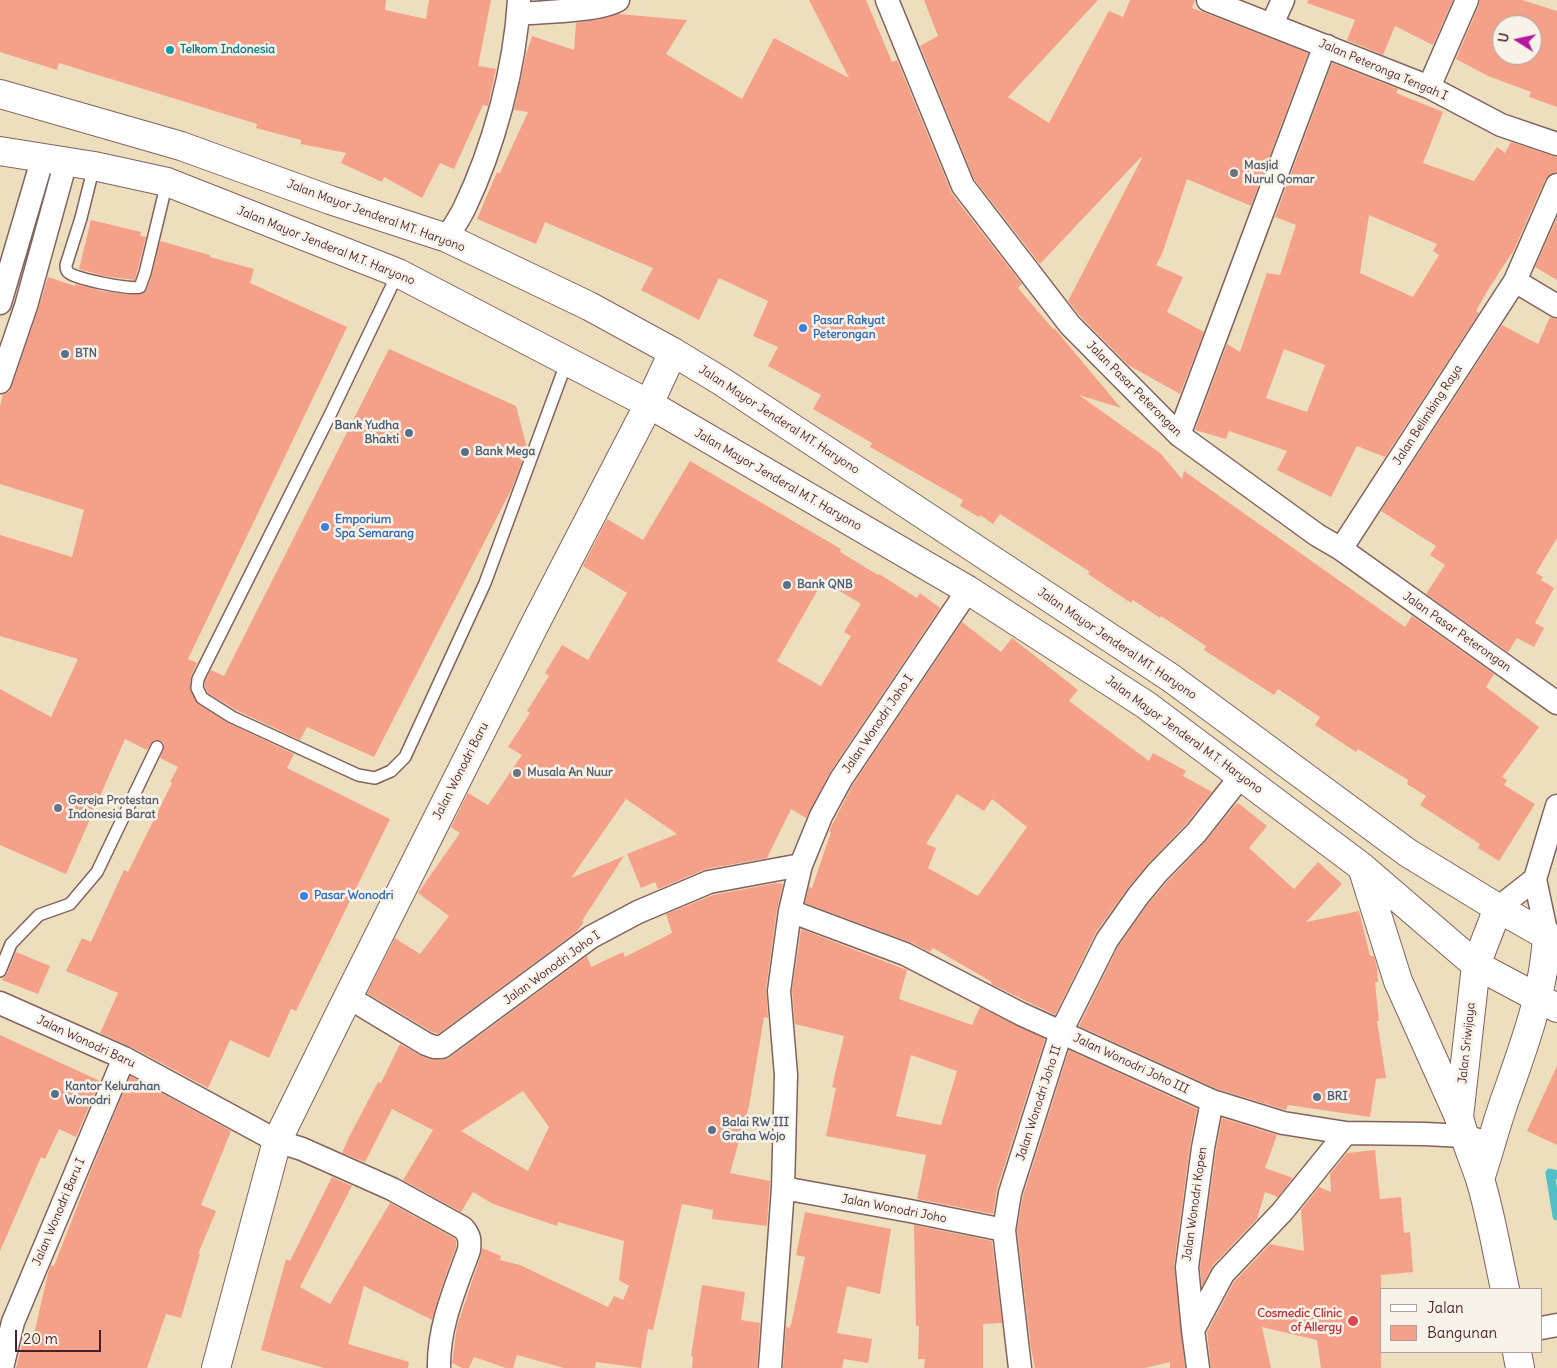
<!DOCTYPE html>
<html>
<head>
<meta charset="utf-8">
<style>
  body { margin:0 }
  #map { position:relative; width:1557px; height:1368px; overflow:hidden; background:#eddfbd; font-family:Delius,sans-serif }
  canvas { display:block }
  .legend { position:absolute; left:1380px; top:1288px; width:162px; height:65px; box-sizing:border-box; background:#f7f3e8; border:1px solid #b29e9c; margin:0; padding:6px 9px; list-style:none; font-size:15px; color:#4a1f2b }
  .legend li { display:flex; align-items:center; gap:10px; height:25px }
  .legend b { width:25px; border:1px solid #b29e9c }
  .north { position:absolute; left:1492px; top:15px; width:50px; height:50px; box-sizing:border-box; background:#f7f3e8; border:1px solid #b29e9c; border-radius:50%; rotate:280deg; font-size:14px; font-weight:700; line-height:20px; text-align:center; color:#4a1f2b }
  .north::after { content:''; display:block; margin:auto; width:18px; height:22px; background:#b5179e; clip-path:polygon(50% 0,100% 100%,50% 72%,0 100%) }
  .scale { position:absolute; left:15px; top:1330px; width:86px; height:22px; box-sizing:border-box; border:2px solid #4a1f2b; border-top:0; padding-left:6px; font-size:15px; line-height:18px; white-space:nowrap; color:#4a1f2b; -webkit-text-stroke:4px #f7f3e8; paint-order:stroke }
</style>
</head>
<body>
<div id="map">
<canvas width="1557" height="1368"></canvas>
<ul class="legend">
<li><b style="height:6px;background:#fff"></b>Jalan</li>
<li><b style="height:14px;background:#f5a189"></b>Bangunan</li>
</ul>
<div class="north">U</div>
<div class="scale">20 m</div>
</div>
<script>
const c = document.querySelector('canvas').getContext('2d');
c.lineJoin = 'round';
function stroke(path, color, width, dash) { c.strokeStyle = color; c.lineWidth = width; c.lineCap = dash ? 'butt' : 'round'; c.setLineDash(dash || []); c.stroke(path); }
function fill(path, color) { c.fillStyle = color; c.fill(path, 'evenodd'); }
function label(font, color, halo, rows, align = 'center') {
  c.font = font + ' Delius,sans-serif'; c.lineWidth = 5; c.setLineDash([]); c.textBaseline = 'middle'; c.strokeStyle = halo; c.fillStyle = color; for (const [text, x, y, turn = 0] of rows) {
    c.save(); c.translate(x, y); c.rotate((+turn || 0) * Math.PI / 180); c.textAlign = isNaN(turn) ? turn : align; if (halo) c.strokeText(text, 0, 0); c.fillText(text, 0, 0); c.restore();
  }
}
stroke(new Path2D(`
  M1557,1175L1550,1173L1557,1216`), '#50bfc7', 9);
fill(new Path2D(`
  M0,0H386L385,10L426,19L429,0H491L478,66L496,69L488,106L483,105L454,169L440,163L422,198L384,177L382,182L341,163L346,153L301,144V140L256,128L257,124L59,63L57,70L0,52Z
  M809,0H866L892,62L897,60L952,194L1022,284L1018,288L1053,329L1054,328L1121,408L1079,395L1160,453L1182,479L1184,471L1405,627L1412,616L1494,674L1486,687L1539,727L1502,777L1507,780L1504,785L1535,804L1499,861L1478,848L1480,844L1420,805L1426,796L1407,784L1408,780L1358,749L1356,752L1315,725L1320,717L1278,689L1274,695L1204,650L1206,646L1161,616L1160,618L1133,600L1131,603L1088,574L1090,572L1000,514L993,524L980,515L979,517L960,506L963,500L870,447L872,443L813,409L821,395L768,366L778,347L753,336L768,301L719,278L699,320L641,290L653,268L545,222L536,244L477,219L497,172L500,173L528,112L514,110L526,55L532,36L574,50L576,23L600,19L618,14L687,20L666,54L742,99L774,38L849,78Z
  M924,0H1098L1008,97L1049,123L1109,11L1123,17L1130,0H1195L1192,8L1308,53L1251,206L1187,179L1162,254L1156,265L1183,277L1167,312L1204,332L1180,394L1128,365L1080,316L1068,301L1142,158L1141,157L1040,264L974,179L920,46L938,36Z
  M1308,0H1453L1433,45L1395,26L1383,55L1347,40L1355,20L1307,3Z
  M1480,0H1522L1557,11V107L1529,97L1531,92L1488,76L1456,59L1479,5ZM1502,25H1532V55H1502Z
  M1332,63L1398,89L1396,93L1443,112L1423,163L1474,181L1497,147L1505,153L1511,142L1557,157V172L1550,174L1545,180L1512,254H1511L1486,293L1476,311L1479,313L1385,457L1357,446L1331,497L1277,470L1287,451L1229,431L1226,439L1195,430L1227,344L1240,352L1267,273L1280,275L1296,225L1275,217ZM1369,215L1437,244L1433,251L1439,255L1413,297L1360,273ZM1284,349L1325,365L1307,412L1266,398Z
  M1557,218V280L1535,267Z
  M91,220L141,232L140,236L146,237L135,280L104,276L79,269Z
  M160,241L210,255V257L254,269L250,283L347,327L188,659L197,663L191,676L190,688L198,704L228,723L294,754L287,768L390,819L296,1011L291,1009L269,1058L230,1040L208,1088L137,1050L100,1033L118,993L66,971L82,938L91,942L124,870L128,872L172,783L170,782L178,767L160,758L164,747L163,742L157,740L153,741L147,750L125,739L66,874L0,845V689L51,717L78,659L0,636V535L72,557L84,510L0,484V406L3,394L9,392L12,386L38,310L48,277L75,286V284L102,291L125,294H141L147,290L152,275Z
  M1550,317L1557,319V538L1536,573L1543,577L1541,580L1554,588L1535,623L1544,628L1534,647L1517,638L1508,652L1426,594L1445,565L1430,555L1436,546L1381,511L1502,325L1538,344Z
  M389,349L516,406L527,448L512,488L374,757L307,727L300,740L236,710L208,693L205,687V681L211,670L224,676Z
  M690,461L841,549L840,552L878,575L879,574L917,598L920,593L940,608L830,772L806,818L791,809L767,858L706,869L658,889L655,882L641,888L627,854L677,834L626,799L571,878L624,856L582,921L584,922L576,932L438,1034L432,1032L367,993L395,938L420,954L449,916L418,893L460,833L451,827L468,793L488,805L522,755L508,747L530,713L527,711L549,676L545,673L562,645L588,660L627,593L583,566L607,519L643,540ZM823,581L861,604L844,632L851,636L821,686L777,661Z
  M962,622L1001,652L1012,638L1078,690L1069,701L1149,761L1153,753L1186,771L1183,776L1212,792L1186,824L1148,864L1128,888L1096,932L1055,1015L991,984L992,982L933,948L930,952L910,942L805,903L809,887L812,888L831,832L829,831L852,786ZM957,794L984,811L992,799L1027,827L978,896L928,868L936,848L926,844Z
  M1238,803L1267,826L1249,848L1294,889L1318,862L1342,884L1306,922L1359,911L1370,956H1374L1377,968L1378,982H1375L1379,1021H1377L1386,1078L1376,1079L1370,1117L1288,1105L1286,1110L1217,1089L1079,1026L1118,947L1148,904L1167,882L1205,842L1236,804L1237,805Z
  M776,883L783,884L777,909L766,989L768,1018L764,1017L749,1106L730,1173L770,1181L767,1226L712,1219L713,1210L682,1204L653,1330L648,1329L641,1368L596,1362L595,1368H564L517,1355L513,1368H506L474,1357L469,1368H462L452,1363L457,1326L481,1255L482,1248L501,1256L500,1260L520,1265L608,1307L614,1296L623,1300L629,1286L619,1280L624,1241L558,1222L557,1226L493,1204L473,1192L461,1212L403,1180L433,1130L392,1109L365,1162L342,1153L350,1135L378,1082L381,1083L400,1044L419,1055L429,1059L442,1060L449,1058L587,956L591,967L623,952L625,957L672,933L666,914L713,895ZM523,1091L549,1127L528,1171L461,1131Z
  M801,929L907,970L899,999L972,1025L980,1007L1045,1039L997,1189L993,1214L917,1199L926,1155L826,1136L836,1088L832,1087L844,1036L795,1024L792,991ZM911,1055L957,1071L941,1125L896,1116Z
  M16,952L50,966L38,994L2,980L7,974Z
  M0,1035L100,1081L76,1137L59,1129L45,1159L41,1157L0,1251Z
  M1069,1050L1197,1109L1190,1146L1174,1265L1185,1368H1170V1362L1145,1368H1035L1031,1348L1017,1230L1023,1196Z
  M1557,1066V1145L1527,1131Z
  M130,1076L231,1131L201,1205L216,1211L198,1254H200L181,1318L166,1314L147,1368H16L23,1341L32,1343L48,1273L51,1265L54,1266L93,1166Z
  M1222,1118L1277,1135L1265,1168L1293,1178L1278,1197L1265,1192L1257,1219L1213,1265L1202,1286L1200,1267L1216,1150Z
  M1375,1150L1380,1199L1401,1197L1404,1233L1410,1232L1413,1272L1381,1275V1368H1321L1317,1340L1262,1327L1271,1368H1211L1207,1332L1234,1282L1270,1244L1304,1251L1301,1210L1319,1187L1331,1192L1330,1174L1347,1153Z
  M332,1177L352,1186L300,1287L330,1304L390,1203L454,1238L456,1241V1247L441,1289L432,1320L364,1286L348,1344L409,1362L408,1368H324L261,1350L286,1259L290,1261Z
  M805,1212L891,1229L880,1294L847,1286L837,1333L872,1339L868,1363L844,1359L842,1368H783L786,1327L790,1328V1324L791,1325L805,1257L796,1255Z
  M914,1225L992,1241L1002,1323L983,1324V1368H924L925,1359H918L919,1326H916Z
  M702,1285L745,1292L741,1320L760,1323L757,1368H692L693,1357L691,1356Z`), '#f5a189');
const service = new Path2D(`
  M94,166L81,218L66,265C66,268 66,270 68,272C74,279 131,290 140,287L145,273L167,182
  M398,273L330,415L198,679L197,688L202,698L232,717L358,775L375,778L391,771L405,757L485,583L567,361
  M0,971L11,944L39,915L70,904L97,872L157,747`);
const minor = new Path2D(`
  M887,0L963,186L1070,325L1179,435L1317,535L1341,549L1557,703
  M1208,0L1429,87L1501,125L1557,144
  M518,14C542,12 600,11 618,0
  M1272,24L1283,0
  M1429,87L1467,0
  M1557,185L1515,281L1557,306
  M447,238C452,229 459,219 464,209C494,147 515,68 519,0
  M0,303L43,157
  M0,382L26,306L66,161
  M1179,435L1322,53L1327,46
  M1341,549L1515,281
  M1498,908L1535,879
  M790,911L905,954L1021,1014L1212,1101L1283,1123L1346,1133L1425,1134L1463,1136L1478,1140
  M1547,936L1535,879L1557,806
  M348,997L426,1044L434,1047H442L591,937L638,912L709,882L801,865
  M0,1003L124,1058L277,1141L302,1149L392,1189L463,1228C470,1236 470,1240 469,1250C455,1289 438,1327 439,1368
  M783,1188L910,1211L1004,1230
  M1541,1328L1557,1325
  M1193,1330L1223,1274L1282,1212L1346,1133
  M2,1368L13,1322L124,1058
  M770,1368L783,1188L786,1075L779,991L790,911L801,865L821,816L841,779L968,590
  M1020,1368L1004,1230L1010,1193L1061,1032L1107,940L1138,896L1157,873L1196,833L1241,776
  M1198,1368L1193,1330L1187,1267L1203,1148L1212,1101`);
const tertiary = new Path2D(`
  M216,1368L277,1141L348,997L535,624L649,404L673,352`);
const secondary = new Path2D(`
  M1498,908L1476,965L1459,1117C1464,1138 1473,1158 1480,1179C1491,1215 1497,1253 1505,1289
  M1480,1179C1490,1150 1497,1120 1508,1091C1526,1040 1544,991 1547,936
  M1517,1352L1520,1368`);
const trunk = new Path2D(`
  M0,94L181,146L330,200L447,238L589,306L673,352L721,381L1171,678L1408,853L1498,908L1547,936L1557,939
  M0,151L94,166L167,182L398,273L649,404L968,590L1146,705L1362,867L1476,965L1557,1008
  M1362,867L1398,981L1459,1117`);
stroke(service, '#83625e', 14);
stroke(minor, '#83625e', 25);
stroke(tertiary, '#83625e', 30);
stroke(secondary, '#83625e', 30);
stroke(trunk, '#83625e', 30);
stroke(service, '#fff', 11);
stroke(minor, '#fff', 22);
stroke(tertiary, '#fff', 28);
stroke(secondary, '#fff', 28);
stroke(trunk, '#fff', 28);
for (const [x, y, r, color] of [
  [170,50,5,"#0f9aa8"],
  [1234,173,5,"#6b7280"],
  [803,328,5,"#3f7fe0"],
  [65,354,5,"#5c6f8a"],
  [409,433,5,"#5c6f8a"],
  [465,452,5,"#5c6f8a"],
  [325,527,5,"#3f7fe0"],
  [787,585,5,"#5c6f8a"],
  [517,773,5,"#6b7280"],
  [58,808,5,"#6b7280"],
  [304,896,5,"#3f7fe0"],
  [55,1094,5,"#5c6f8a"],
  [1317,1097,5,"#5c6f8a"],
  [712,1130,5,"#5c6f8a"],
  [1353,1321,6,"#e0444e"]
]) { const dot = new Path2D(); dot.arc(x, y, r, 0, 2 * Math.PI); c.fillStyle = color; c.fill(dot); stroke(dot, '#f7f3e8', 2); }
label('bold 12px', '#0d838f', '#f7f3e8', [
  ["Telkom Indonesia",180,50]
], 'left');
label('12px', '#4a1f2b', '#f7f3e8', [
  ["Jalan Peteronga Tengah I",1383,70,23],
  ["Jalan Mayor Jenderal MT. Haryono",376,216,20],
  ["Jalan Mayor Jenderal M.T. Haryono",326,246,22],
  ["Jalan Pasar Peterongan",1134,389,45],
  ["Jalan Belimbing Raya",1428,415,-57],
  ["Jalan Mayor Jenderal MT. Haryono",779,420,33],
  ["Jalan Mayor Jenderal M.T. Haryono",778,480,30],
  ["Jalan Pasar Peterongan",1457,632,35],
  ["Jalan Mayor Jenderal MT. Haryono",1117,644,34],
  ["Jalan Wonodri Joho I",878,724,-56],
  ["Jalan Mayor Jenderal M.T. Haryono",1184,735,36],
  ["Jalan Wonodri Baru",461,771,-63],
  ["Jalan Wonodri Joho I",552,968,-36],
  ["Jalan Wonodri Baru",86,1042,25],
  ["Jalan Sriwijaya",1467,1043,-84],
  ["Jalan Wonodri Joho III",1131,1064,25],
  ["Jalan Wonodri Joho II",1039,1103,-72],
  ["Jalan Wonodri Kopen",1195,1204,-82],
  ["Jalan Wonodri Joho",894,1209,11],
  ["Jalan Wonodri Baru I",59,1212,-67]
]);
label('bold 12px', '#5b616d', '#f7f3e8', [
  ["Masjid",1244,166],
  ["Nurul Qomar",1244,180],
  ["Musala An Nuur",527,773],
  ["Gereja Protestan",68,801],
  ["Indonesia Barat",68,815]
], 'left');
label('bold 12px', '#366cbe', '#f7f3e8', [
  ["Pasar Rakyat",813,321],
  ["Peterongan",813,335],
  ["Emporium",335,520],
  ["Spa Semarang",335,534],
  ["Pasar Wonodri",314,896]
], 'left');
label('bold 12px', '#4e5e75', '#f7f3e8', [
  ["BTN",75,354],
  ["Bank Yudha",399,426,"right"],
  ["Bhakti",399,440,"right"],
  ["Bank Mega",475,452],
  ["Bank QNB",797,585],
  ["Kantor Kelurahan",65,1087],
  ["Wonodri",65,1101],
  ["BRI",1327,1097],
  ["Balai RW III",722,1123],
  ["Graha Wojo",722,1137]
], 'left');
label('bold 12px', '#be3a42', '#f7f3e8', [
  ["Cosmedic Clinic",1342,1314],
  ["of Allergy",1342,1328]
], 'right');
</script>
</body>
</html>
